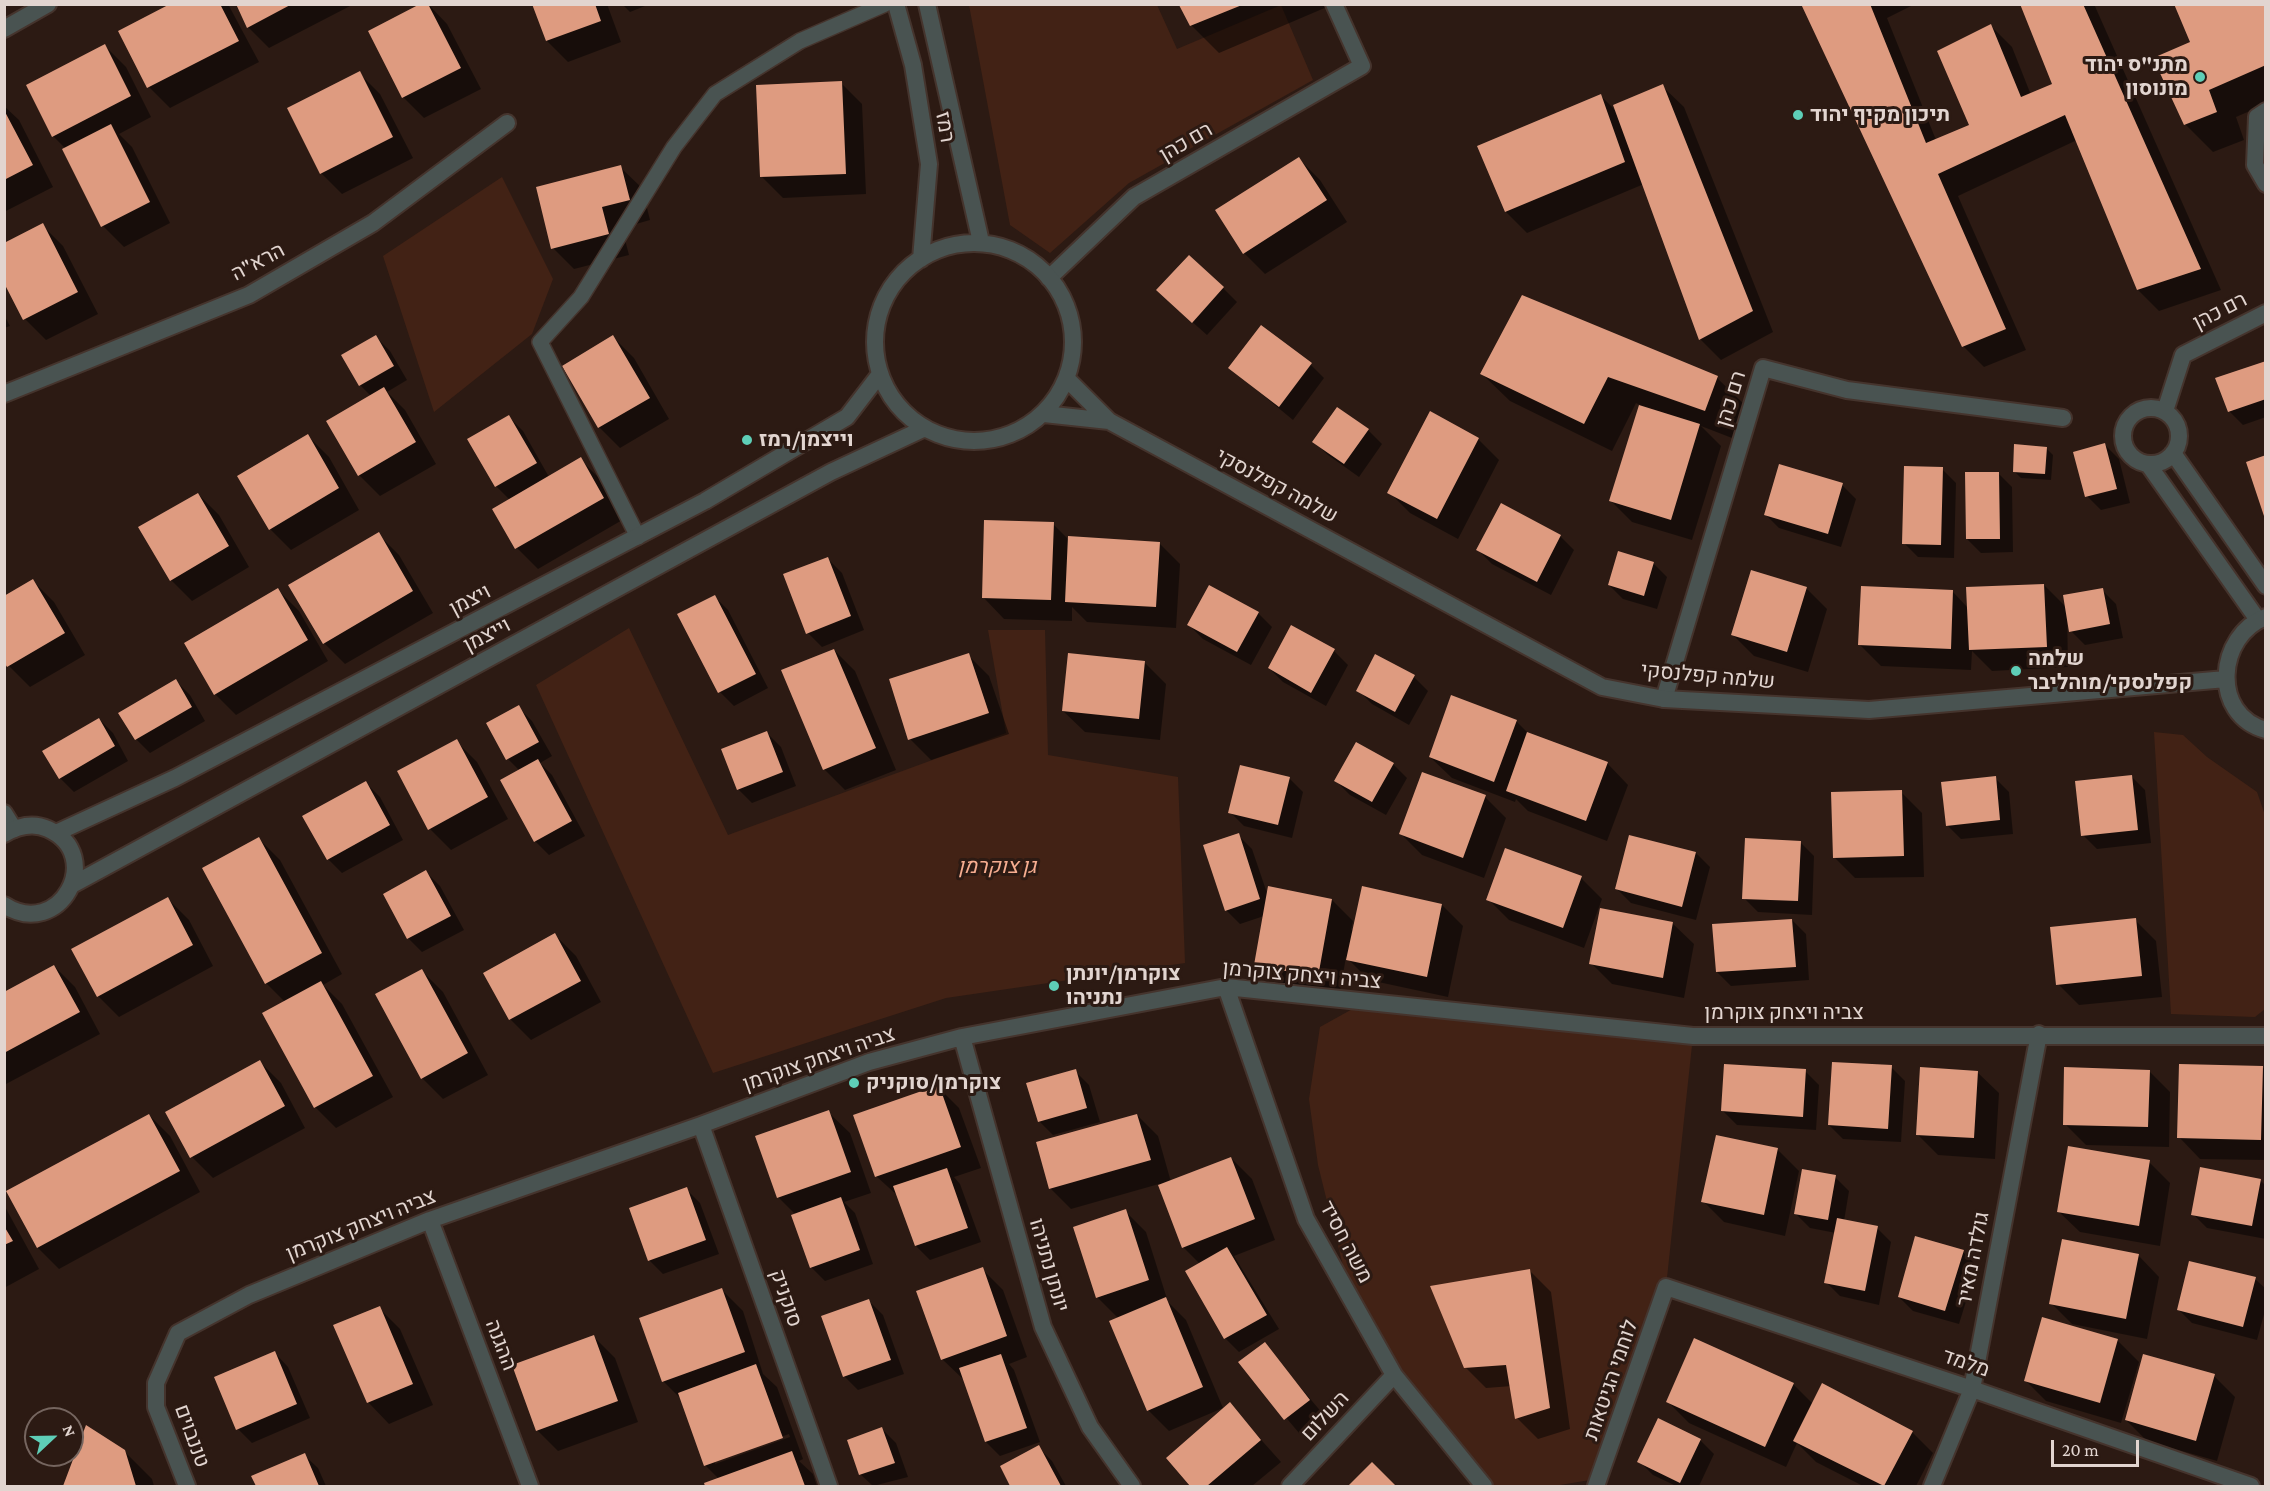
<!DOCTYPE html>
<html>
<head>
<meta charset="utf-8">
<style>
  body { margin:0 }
  #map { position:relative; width:2270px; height:1491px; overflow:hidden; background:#2c1a13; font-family:"Crimson Pro",serif }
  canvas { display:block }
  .frame { position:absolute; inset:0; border:6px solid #e2d5d0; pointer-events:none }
  .north { position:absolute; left:24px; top:1407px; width:60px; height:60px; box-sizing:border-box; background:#2c1a13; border:2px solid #75655f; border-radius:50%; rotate:68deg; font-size:16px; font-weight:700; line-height:24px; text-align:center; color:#e2d5d0 }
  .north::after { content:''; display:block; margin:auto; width:21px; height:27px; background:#5eceb7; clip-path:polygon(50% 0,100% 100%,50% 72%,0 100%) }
  .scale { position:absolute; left:2051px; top:1440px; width:88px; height:27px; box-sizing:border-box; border:3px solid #e2d5d0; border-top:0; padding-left:8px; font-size:18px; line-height:21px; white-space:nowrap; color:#e2d5d0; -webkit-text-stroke:4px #2c1a13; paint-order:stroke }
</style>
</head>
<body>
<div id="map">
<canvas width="2270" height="1491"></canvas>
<div class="frame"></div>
<div class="north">N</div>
<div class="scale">20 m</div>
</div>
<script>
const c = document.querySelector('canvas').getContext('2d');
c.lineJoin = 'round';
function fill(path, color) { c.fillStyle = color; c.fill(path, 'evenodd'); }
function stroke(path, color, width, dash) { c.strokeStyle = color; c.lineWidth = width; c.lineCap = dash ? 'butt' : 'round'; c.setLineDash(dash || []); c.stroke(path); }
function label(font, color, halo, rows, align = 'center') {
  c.font = font + ' "Crimson Pro",Heebo,serif'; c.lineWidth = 6; c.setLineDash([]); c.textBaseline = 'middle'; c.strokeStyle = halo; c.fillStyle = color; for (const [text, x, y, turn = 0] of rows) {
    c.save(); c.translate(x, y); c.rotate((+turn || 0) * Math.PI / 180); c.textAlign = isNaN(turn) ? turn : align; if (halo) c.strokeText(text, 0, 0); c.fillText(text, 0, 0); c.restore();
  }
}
fill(new Path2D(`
  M969,5H1157L1177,49L1281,5L1313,80L1129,183L1050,253L1010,225Z
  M502,177L553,279L532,334L434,412L383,256Z
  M629,628L728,835L1006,733L988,630H1045L1048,755L1178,777L1185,963L946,998L713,1073L536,685Z
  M2154,732L2183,735L2207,757L2257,792L2265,815V1009L2255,1017L2171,1014Z
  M1365,1002L1693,1036L1666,1287L1602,1478L1554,1486H1483L1394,1375L1351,1298L1318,1165L1309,1099L1320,1027Z`), '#422215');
fill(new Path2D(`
  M173,4H228L259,62L170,108L149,87Z
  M237,4H354L269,48L248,27Z
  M428,4L447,24L481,89L424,118L403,97Z
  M534,4H607L621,42L568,62L547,41Z
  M622,4H650L630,12Z
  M1181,4H1334L1219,53L1191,25Z
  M1803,4H1915L1887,18L1936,140L1971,126L1991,26L2012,47L2031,95L2054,85L2021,4H2094L2221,290L2159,311L2138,290L2077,140L1958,196L2026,350L1984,367L1963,346Z
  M2266,4V104L2236,117L2244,140L2213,152L2185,124L2192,43Z
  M105,46L126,67L151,117L119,134L132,147L170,223L124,247L103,226L66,149L53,136Z
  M359,73L380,94L413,158L342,194L321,173Z
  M841,83L862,104L866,194L783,198L762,177Z
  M1662,86L1684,107L1773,332L1721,360L1700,339L1644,184L1527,233L1506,212L1479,146L1601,96L1617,112Z
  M4,106L19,120L53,187L4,212Z
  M1299,159L1320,180L1347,222L1265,274L1244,253Z
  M620,167L642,188L650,220L622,228L629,255L574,269L553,248Z
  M42,225L63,246L98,314L46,340L25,319L4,280Z
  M1223,288L1237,302L1207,335L1172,304Z
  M1522,297L1717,378L1745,405L1732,438L1701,426L1721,446L1692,540L1632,522L1611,501L1640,405L1636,403L1612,451L1510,401L1482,374Z
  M4,315L10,326L4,328Z
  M376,337L390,351L407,380L387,392L405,410L436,464L380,496L359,475L371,396L360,385L343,356Z
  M613,337L634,358L669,419L620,448L599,427L564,366Z
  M2266,362V417L2243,425L2229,411Z
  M1311,365L1324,378L1293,420L1230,368Z
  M1430,413L1478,439L1499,460L1458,539L1410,513L1389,492Z
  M509,417L523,431L549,477L580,459L601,480L624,519L538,569L517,548L494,509L510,500L496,486Z
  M1368,430L1382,444L1359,477L1328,455L1314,442Z
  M308,436L329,457L359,510L291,550L270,529Z
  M2105,445L2119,459L2130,503L2101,510L2087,496Z
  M2046,448L2053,455L2051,480L2021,478L2014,471Z
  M1942,469L1956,483L1954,558L1918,557L1904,543Z
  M1998,473L2012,487L2013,552L1981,553L1967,539Z
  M1842,485L1856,499L1841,547L1779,528L1765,514Z
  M198,494L219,515L249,567L192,601L171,580Z
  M1053,524L1070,541L1159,543L1180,564L1176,628L1087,622L1072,607V621L1004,619L983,597Z
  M378,534L399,555L433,613L345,664L324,643L291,585Z
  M1560,536L1574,550L1551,595L1492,564L1478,550Z
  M828,559L842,573L864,630L822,647L808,633Z
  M1653,563L1667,577L1657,609L1623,599L1609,585Z
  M33,581L54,602L85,655L30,687L9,666Z
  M2044,585L2067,608L2102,590L2116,604L2123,638L2085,645L2071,631L2067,609L2068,667L1992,671L1972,651L1971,670L1881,666L1860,645L1953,592L1968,608Z
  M1806,588L1827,609L1808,672L1754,656L1733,635Z
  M278,590L299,611L328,661L236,715L215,694Z
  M714,596L728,610L768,688L734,706L720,692L679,614Z
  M1258,613L1272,627L1251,665L1203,639L1189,625Z
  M834,650L855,671L896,770L845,790L824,769Z
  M1334,651L1348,665L1326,706L1283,682L1269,668Z
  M968,655L989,676L1009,734L931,760L910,739Z
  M1145,663L1166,684L1160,740L1085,732L1063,711Z
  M1414,677L1428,691L1409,725L1372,704L1358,690Z
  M176,681L190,695L205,721L150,753L136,739Z
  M518,707L532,721L552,756L540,763L552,775L585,836L549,855L535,841L520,771L508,759Z
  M99,719L113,733L128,761L74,792L60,778L44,751Z
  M1516,721L1530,735L1607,763L1628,785L1607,841L1528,811L1516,799L1515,802L1452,778L1430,757Z
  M767,733L781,747L796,786L752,803L738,789Z
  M456,741L477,762L508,819L451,850L430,829Z
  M1393,764L1407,778L1386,815L1350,795L1336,781Z
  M2131,776L2145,790L2151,843L2097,849L2083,835Z
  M1289,778L1303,792L1292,838L1244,826L1230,812Z
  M1995,778L2009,792L2013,834L1961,839L1947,825Z
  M366,783L380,797L403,840L342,873L328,859Z
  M1901,792L1922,813L1924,877L1855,878L1834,857Z
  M1485,797L1506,818L1484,878L1422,855L1401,834Z
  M1238,835L1252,849L1268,896L1332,900L1353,921L1351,930L1442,905L1463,926L1448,997L1369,980L1346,957L1339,997L1276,985L1255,964L1264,916L1240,924L1226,910Z
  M1631,837L1696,853L1710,867L1696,920L1631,903L1617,889Z
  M259,839L280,860L342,974L323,985L342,1004L393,1097L336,1128L315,1107L285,1002L266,983L204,869Z
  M1800,842L1814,856L1812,915L1758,912L1744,898Z
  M426,872L440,886L464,930L422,952L408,938Z
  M1581,878L1602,899L1584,948L1509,920L1488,899Z
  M168,899L189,920L213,966L119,1017L98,996Z
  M1792,920L1806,934L1809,980L1731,986L1717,972Z
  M2135,920L2156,941L2162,997L2079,1005L2058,984Z
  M1672,923L1694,944L1684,998L1612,984L1591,963Z
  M555,935L576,956L601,1002L531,1040L510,1019Z
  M54,966L75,987L100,1034L6,1084L4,993Z
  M422,971L443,992L488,1075L443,1099L422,1078Z
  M260,1062L281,1083L305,1128L213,1178L192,1157Z
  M1891,1067L1905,1081L1901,1142L1843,1139L1829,1125Z
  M2262,1067L2266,1070V1160L2200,1159L2179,1137Z
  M1075,1071L1089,1085L1100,1122L1053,1135L1039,1121Z
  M1805,1071L1819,1085L1816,1130L1737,1125L1723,1111Z
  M2149,1071L2170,1092L2169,1147L2086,1145L2065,1124Z
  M1977,1072L1999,1093L1995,1159L1938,1155L1917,1134Z
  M938,1087L959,1108L981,1168L954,1177L960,1184L981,1242L930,1260L916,1246L898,1196L876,1176Z
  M828,1112L850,1133L871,1193L844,1202L855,1213L873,1264L825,1281L811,1267L796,1215L778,1197Z
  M149,1115L170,1136L200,1192L59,1269L38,1248L8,1192Z
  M1137,1115L1158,1136L1171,1182L1231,1158L1252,1179L1275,1240L1234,1256L1279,1329L1239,1352L1226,1339L1187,1272L1200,1264L1183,1247L1159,1184L1071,1209L1050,1188Z
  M1717,1136L1778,1150L1799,1171L1785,1236L1724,1222L1703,1201Z
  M2149,1162L2170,1183L2160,1246L2080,1232L2058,1211Z
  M1835,1177L1849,1191L1844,1221L1877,1228L1891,1242L1879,1305L1840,1296L1826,1282L1836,1233L1810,1228L1796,1214Z
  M2260,1180L2266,1186V1239L2207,1228L2193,1214Z
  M686,1189L700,1203L719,1254L663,1274L649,1260Z
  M4,1205L39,1269L4,1288Z
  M1125,1211L1146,1232L1168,1302L1186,1320L1223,1408L1169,1431L1148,1410L1119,1319L1097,1297Z
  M1963,1252L1977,1266L1959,1324L1913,1311L1899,1297Z
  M2138,1255L2159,1277L2147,1339L2072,1324L2051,1303Z
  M982,1269L1003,1290L1027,1357L1009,1364L1014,1370L1040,1442L1000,1456L986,1442L964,1380L942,1359Z
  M1530,1271L1551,1292L1570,1429L1538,1439L1517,1418L1512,1386L1486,1388L1465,1367Z
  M2255,1279L2266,1289V1307L2257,1340L2192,1323L2178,1309Z
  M722,1290L743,1311L763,1374L777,1387L803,1459L799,1461L813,1474L817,1486H706L705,1484L719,1479L706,1466L682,1400L663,1381ZM789,1434L790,1437L715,1464V1461Z
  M869,1301L883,1315L904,1374L858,1390L844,1376Z
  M379,1308L400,1329L433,1405L389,1424L368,1402Z
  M2043,1319L2118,1341L2139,1362L2121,1423L2046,1401L2025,1380Z
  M594,1337L615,1358L638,1422L558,1451L537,1430Z
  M1264,1344L1323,1414L1299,1433L1240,1363Z
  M275,1353L288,1367L310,1418L252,1443L238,1429Z
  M2214,1376L2235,1397L2217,1461L2147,1441L2126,1420Z
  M1793,1384L1813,1404L1912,1432L1933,1453L1916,1486H1863L1816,1462L1797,1443L1786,1467L1689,1423L1668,1402Z
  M1230,1405L1281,1462L1252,1486H1192L1168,1458Z
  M86,1428L124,1451L152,1479L154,1486H64Z
  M882,1429L896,1443L908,1477L873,1486L860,1474Z
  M1700,1440L1714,1454L1699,1486H1676L1653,1475L1639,1461Z
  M1038,1447L1052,1461L1066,1486H1012L1002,1467Z
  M304,1455L318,1468L326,1486H258L253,1476Z
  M1372,1464L1394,1486H1350Z`), '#0007');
fill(new Path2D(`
  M170,4H220L239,41L147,88L118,31Z
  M236,4H292L247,28Z
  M420,4H428L461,68L402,98L368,31Z
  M532,4H595L601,21L546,41Z
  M1801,4H1870L1926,143L1969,125L1937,51L1991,24L2021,97L2052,84L2020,4H2083L2201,269L2137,290L2065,115L1938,174L2006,329L1962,347Z
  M2174,4H2266V65L2209,90L2217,112L2184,125L2153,58L2190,42Z
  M1179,5H1242L1190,26Z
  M105,44L131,96L52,137L26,85Z
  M360,71L393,137L320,174L287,108Z
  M842,81L846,174L760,177L756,85Z
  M1663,84L1753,311L1699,340L1613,105Z
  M1601,94L1625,162L1505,212L1477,146Z
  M4,110L33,165L4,180Z
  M111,124L150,202L101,227L62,149Z
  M1299,157L1327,200L1243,254L1215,210Z
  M621,165L630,200L602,207L609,234L551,249L536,187Z
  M43,223L78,292L23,320L4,283V243Z
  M1189,255L1224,287L1192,323L1156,290Z
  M1522,295L1718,376L1705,411L1608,377L1584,424L1480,374Z
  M1261,325L1312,363L1279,407L1228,368Z
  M376,335L394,366L359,386L341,355Z
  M613,335L650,398L598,428L562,366Z
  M2266,361V399L2228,412L2215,378Z
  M384,387L416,442L358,476L326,421Z
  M1639,405L1700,424L1671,520L1609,501Z
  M1337,407L1369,429L1344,464L1312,442Z
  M1430,411L1479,438L1437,519L1387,493Z
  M509,415L537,463L495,487L467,439Z
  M308,434L339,488L269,530L237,476Z
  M2105,443L2117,489L2085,497L2073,452Z
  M2014,444L2047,447L2045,474L2013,472Z
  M2266,455V515L2264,516L2246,462Z
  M581,457L604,498L515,549L492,509Z
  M1779,464L1843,483L1828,534L1764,515Z
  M1904,466L1943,467L1941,545L1902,544Z
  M1965,472H1999L2000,539H1966Z
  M198,493L229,546L170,581L138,527Z
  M1501,503L1561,535L1537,582L1476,550Z
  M984,520L1054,522L1051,600L982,598Z
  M379,532L413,591L323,644L288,585Z
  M1068,536L1160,542L1156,607L1065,602Z
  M1618,551L1654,562L1644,596L1608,585Z
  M828,557L851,616L806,634L783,574Z
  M1751,570L1807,587L1787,652L1731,635Z
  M33,579L65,633L7,667L4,662V596Z
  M2044,584L2047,647L1969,650L1966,587Z
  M1209,585L1259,612L1237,652L1187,625Z
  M1861,586L1953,590L1951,649L1858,645Z
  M278,588L308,640L214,695L184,643Z
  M2103,588L2110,624L2069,632L2063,595Z
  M715,595L756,674L718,693L677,614Z
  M1291,625L1335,649L1311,693L1268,668Z
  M834,649L876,748L823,770L781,670Z
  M969,653L989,713L908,740L889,679Z
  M1068,653L1145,661L1139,719L1062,711Z
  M1375,654L1415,675L1395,712L1356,691Z
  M176,679L192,707L135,740L118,713Z
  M1451,695L1517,720L1494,782L1429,757Z
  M519,705L539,742L506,760L486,723Z
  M99,718L115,746L59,779L42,751Z
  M767,731L783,772L737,790L721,749Z
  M1527,732L1608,762L1586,821L1506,791Z
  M457,739L488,797L428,830L397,771Z
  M1356,742L1394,763L1372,802L1334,781Z
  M538,759L572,821L534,842L500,780Z
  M1240,765L1290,777L1278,825L1228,813Z
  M1422,772L1486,795L1463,858L1399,834Z
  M2132,775L2138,830L2081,836L2075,781Z
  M1996,776L2000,820L1946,826L1941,782Z
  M366,781L390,825L327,860L302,816Z
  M1902,790L1904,856L1833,858L1831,792Z
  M1239,833L1260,899L1225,911L1203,845Z
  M1629,835L1696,852L1682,907L1615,889Z
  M259,837L322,953L265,984L202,868Z
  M1745,838L1801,841L1798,901L1742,899Z
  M1505,848L1582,876L1563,928L1486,900Z
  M426,870L451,916L407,939L383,894Z
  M1268,886L1332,899L1318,977L1254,965Z
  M1362,886L1442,904L1427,977L1346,960Z
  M168,897L193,945L97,997L71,949Z
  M1600,908L1673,922L1663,978L1589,964Z
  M2136,918L2142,976L2056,985L2050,927Z
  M1792,919L1796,967L1716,972L1712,924Z
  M555,933L581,981L509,1020L483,973Z
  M54,965L80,1012L4,1053V992Z
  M422,969L468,1053L421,1079L375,994Z
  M321,981L373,1076L314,1108L262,1013Z
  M260,1060L285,1106L190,1158L165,1112Z
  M1832,1062L1892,1065L1888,1129L1828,1125Z
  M1724,1064L1806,1069L1803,1117L1721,1111Z
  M2179,1064L2263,1066L2261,1140L2177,1138Z
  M1920,1067L1978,1071L1974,1138L1916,1135Z
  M2064,1067L2150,1070L2148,1127L2063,1125Z
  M1076,1069L1087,1108L1038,1122L1026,1083Z
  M939,1085L961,1147L875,1177L853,1115Z
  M829,1110L851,1172L777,1198L755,1136Z
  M149,1114L180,1171L37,1248L6,1191Z
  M1137,1114L1151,1160L1049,1189L1036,1142Z
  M1716,1135L1778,1148L1764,1215L1701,1202Z
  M2068,1146L2150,1160L2139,1226L2057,1212Z
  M1231,1157L1255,1219L1182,1248L1158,1185Z
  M2200,1167L2261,1179L2252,1226L2191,1215Z
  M947,1168L968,1228L915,1246L893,1186Z
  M1802,1169L1836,1175L1828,1220L1794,1214Z
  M687,1187L706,1240L648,1261L629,1208Z
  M841,1197L860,1250L810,1268L791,1215Z
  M1126,1209L1149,1280L1096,1298L1073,1227Z
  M1837,1218L1878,1226L1865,1291L1824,1283Z
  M4,1226L13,1241L4,1245Z
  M1915,1236L1964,1250L1945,1311L1898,1297Z
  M2062,1239L2139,1254L2126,1319L2049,1304Z
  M1227,1247L1267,1315L1224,1339L1185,1271Z
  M2189,1261L2256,1277L2243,1327L2177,1310Z
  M983,1267L1007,1336L941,1360L916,1291Z
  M1530,1269L1550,1408L1515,1419L1506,1365L1464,1368L1430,1286Z
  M722,1288L745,1352L662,1382L639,1318Z
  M1166,1297L1203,1387L1147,1411L1109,1321Z
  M869,1299L891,1360L843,1377L821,1316Z
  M380,1306L413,1384L367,1403L333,1325Z
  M2042,1317L2118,1339L2100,1403L2024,1381Z
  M594,1335L618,1401L536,1431L512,1365Z
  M1694,1338L1794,1383L1765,1447L1666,1402Z
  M1265,1342L1310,1400L1284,1420L1238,1362Z
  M275,1351L297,1404L236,1430L214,1377Z
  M1001,1354L1027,1428L985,1442L959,1368Z
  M2143,1354L2215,1374L2196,1441L2125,1420Z
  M756,1364L783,1438L704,1466L678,1393Z
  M1822,1383L1913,1431L1884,1486L1793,1441Z
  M1230,1402L1261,1440L1207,1486H1190L1166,1458Z
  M1658,1418L1701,1439L1680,1483L1637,1462Z
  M86,1425L125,1450L136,1486H63Z
  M882,1427L895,1463L859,1475L847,1440Z
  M1039,1445L1061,1486H1010L1000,1466Z
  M792,1451L805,1486H705L704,1483Z
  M305,1453L319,1486H256L251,1476Z
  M1372,1462L1396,1486H1348Z`), '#de9b80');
const service = new Path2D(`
  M638,537L540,342L581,297L674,147L715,94L800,41L885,4`);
const minor = new Path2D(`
  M4,29L48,4
  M2266,111L2257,117L2255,165L2266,184
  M1049,278L1134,197L1362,66L1334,4
  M4,394L249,295L373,223L507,123
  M2123 436a28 28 0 1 1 56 0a28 28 0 1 1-56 0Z
  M2165,411L2183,355L2266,313
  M2173,453L2266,586
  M2148,464L2258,620
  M1664,699L1763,368L1847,390L2063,418
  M4,813L14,829
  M1226,987L1306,1219L1394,1375L1484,1486
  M962,1037L1043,1327L1090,1427L1132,1486
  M701,1125L829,1486
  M430,1220L530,1486
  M187,1486L156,1407V1383L178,1333L249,1295L430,1220L701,1125L869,1062L962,1037L1226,987L1693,1036H2266
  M1290,1486L1394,1375
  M1596,1486L1666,1287L1972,1389L2251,1486
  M1932,1486L1972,1389L2039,1034`);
const tertiary = new Path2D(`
  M896,4L913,65L929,164L921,259
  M927,4L981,242
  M875 342a99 99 0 1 1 198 0a99 99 0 1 1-198 0Z
  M1067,379L1109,421L1602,687L1664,699L1869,710L2226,679
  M1044,414L1109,421
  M2266,617C2217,635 2210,715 2266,730
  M56,833L175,778L705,501L847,417L880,374
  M4,834C18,826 33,822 48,829C106,855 60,941 4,905
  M72,885L831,472L925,428`);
stroke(service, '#45342d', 18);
stroke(minor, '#45342d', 20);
stroke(tertiary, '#45342d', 20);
stroke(service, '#495351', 15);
stroke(minor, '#495351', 16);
stroke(tertiary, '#495351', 16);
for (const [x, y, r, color] of [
  [2200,77,6,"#5eceb7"],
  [1798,115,6,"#5eceb7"],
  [747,440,6,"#5eceb7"],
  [2016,671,6,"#5eceb7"],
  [1054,986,6,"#5eceb7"],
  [854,1083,6,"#5eceb7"]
]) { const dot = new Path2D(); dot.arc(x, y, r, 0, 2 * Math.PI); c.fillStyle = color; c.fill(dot); stroke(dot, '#2c1a13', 2); }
label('bold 21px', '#e2d5d0', '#2c1a13', [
  ["מתנ\"ס יהוד",2188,65,"right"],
  ["מונוסון",2188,89,"right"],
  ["תיכון מקיף יהוד",1810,115],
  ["וייצמן/רמז",759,440],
  ["שלמה",2028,659],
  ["קפלנסקי/מוהליבר",2028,683],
  ["צוקרמן/יונתן",1066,974],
  ["נתניהו",1066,998],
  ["צוקרמן/סוקניק",866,1083]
], 'left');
label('21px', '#e2d5d0', '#2c1a13', [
  ["רמז",945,127,80],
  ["רם כהן",1186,142,-30],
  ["הרא\"ה",258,262,-28],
  ["רם כהן",2220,311,-27],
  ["רם כהן",1731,399,-73],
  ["שלמה קפלנסקי",1277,486,28],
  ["ויצמן",470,600,-28],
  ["וייצמן",487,635,-28],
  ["שלמה קפלנסקי",1708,676,5],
  ["צביה ויצחק צוקרמן",1302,975,5],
  ["צביה ויצחק צוקרמן",1784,1013],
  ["צביה ויצחק צוקרמן",819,1059,-19],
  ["צביה ויצחק צוקרמן",361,1225,-22],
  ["משה חסיד",1346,1242,62],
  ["גולדה מאיר",1973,1259,-79],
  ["יונתן נתניהו",1049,1265,74],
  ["סוקניק",786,1298,71],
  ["ההגנה",501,1345,69],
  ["מלמד",1966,1363,19],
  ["לוחמי הגיטאות",1611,1380,-71],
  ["השלום",1325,1416,-47],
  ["טננבוים",192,1436,70]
]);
label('italic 21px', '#f6ad90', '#2c1a13', [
  ["גן צוקרמן",997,867]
]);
</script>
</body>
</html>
